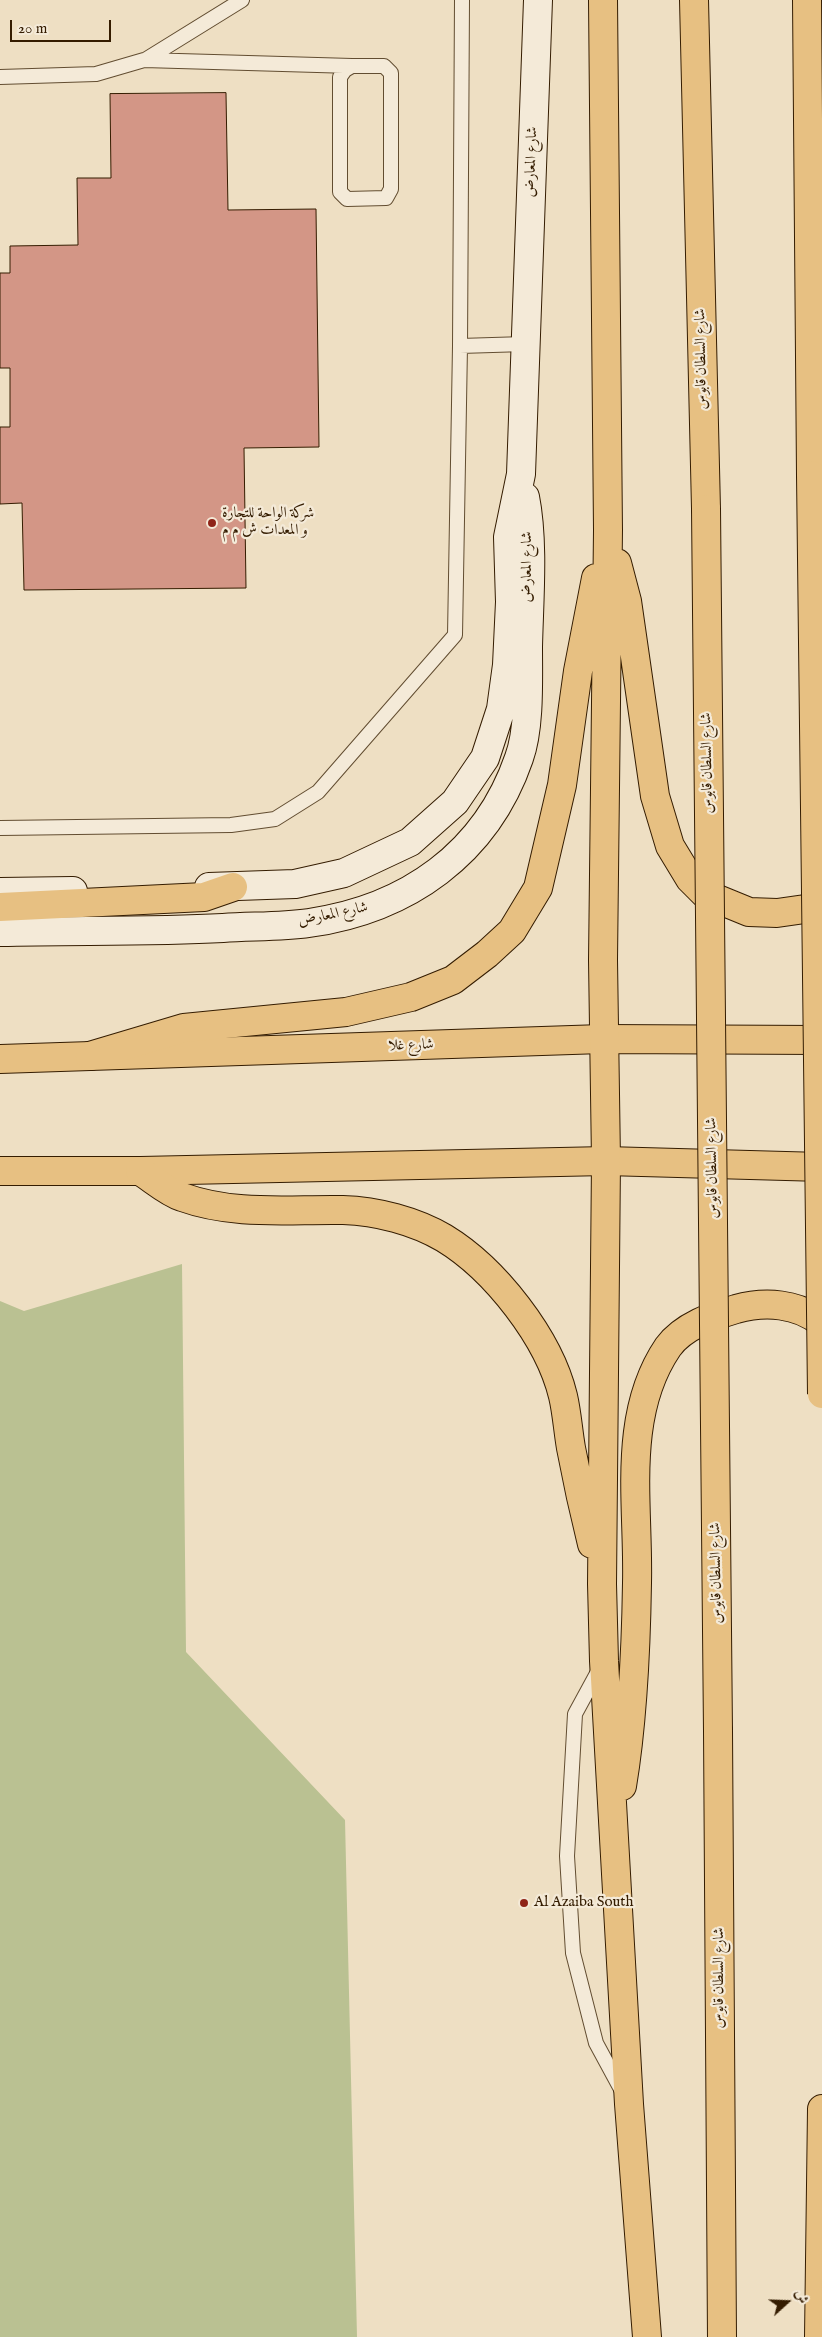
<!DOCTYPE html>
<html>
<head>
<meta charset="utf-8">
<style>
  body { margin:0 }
  #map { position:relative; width:822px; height:2337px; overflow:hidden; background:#eedfc3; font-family:"IM FELL English",Amiri,serif }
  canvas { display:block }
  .north { position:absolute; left:762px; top:2277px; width:50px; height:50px; -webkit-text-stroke:4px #f4ead8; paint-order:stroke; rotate:70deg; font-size:14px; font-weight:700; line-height:20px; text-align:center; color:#341c00 }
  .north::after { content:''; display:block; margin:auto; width:18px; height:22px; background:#341c00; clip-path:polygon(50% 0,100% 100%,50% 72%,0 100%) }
  .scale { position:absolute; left:10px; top:20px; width:101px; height:22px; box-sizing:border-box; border:2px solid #341c00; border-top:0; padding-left:6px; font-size:15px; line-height:18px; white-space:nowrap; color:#341c00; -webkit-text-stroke:4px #f4ead8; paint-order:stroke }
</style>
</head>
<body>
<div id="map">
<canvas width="822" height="2337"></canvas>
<div class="north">ش</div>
<div class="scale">20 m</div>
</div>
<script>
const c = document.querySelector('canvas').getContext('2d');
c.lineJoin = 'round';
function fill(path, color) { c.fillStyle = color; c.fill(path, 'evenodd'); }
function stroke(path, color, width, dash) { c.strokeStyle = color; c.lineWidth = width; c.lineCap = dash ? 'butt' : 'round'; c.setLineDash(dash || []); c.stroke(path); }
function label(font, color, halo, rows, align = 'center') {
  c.font = font + ' "IM FELL English",Amiri,serif'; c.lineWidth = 4.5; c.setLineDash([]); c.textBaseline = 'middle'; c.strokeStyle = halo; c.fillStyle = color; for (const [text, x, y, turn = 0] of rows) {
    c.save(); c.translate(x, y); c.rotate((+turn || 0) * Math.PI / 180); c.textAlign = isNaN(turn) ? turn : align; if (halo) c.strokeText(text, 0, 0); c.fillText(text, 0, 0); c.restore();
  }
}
fill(new Path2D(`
  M182,1264L186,1652L345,1820L357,2337H0V1301L24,1311Z`), '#bac192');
const building = new Path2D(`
  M226,93L228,210L316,209L319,447L244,448L246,588L24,590L22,503L0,504V427H10V368H0V273H10V246L78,245L77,178H111L110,94Z`);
fill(building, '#d39686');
stroke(building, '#341c00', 1);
const service = new Path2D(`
  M145,60L242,0
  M352,66H384L391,73V189L386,198L347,199L340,192V77L345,70Z
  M0,77L96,74L144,60L352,66
  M460,346L462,0
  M0,828L231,825L275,819L318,792L455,635L460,346L525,344
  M600,1668L575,1714L567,1856L573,1953L596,2043L622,2091`);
const secondary = new Path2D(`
  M209,887L295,884L344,873L410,842L455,802L485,758L501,709L507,665L510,602L508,537L521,474L538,0
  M0,892L73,891
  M0,932C74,930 149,932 223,928C251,926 281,927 309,923C407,909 486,854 519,758C530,728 528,679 528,647C529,601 534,542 525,497`);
const primary = new Path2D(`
  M0,907L204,897L233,887
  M0,1059L602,1039L822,1040
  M0,1171H140L606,1161L822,1167`);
const trunk = new Path2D(`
  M603,0L608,530L603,960L606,1161L602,1584L604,1661L629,2104L647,2337
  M694,0L706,509
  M807,0L811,475
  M617,563L627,601L655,796L670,846L690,879L705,894L749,912L777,913L805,909L822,903
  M90,1056L184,1028L346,1012L411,997L453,980L487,954L512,931L538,888L562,785L578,671L596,578
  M140,1171C153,1179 167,1192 182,1197C235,1216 288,1209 343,1210C377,1211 415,1221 444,1238C495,1269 549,1338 563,1396C567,1413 568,1431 571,1448C577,1480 584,1512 592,1544
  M718,1731L722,2337
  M622,1786C633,1720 636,1650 637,1583C639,1505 621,1416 668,1347C683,1326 713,1316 736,1309C765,1301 798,1303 822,1323
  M819,2337L822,2109`);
stroke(service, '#624d31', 16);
stroke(secondary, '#341c00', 30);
stroke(primary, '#341c00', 30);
stroke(trunk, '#341c00', 30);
stroke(service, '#f4ead8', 14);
stroke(secondary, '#f4ead8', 28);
stroke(primary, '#e7c082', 28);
stroke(trunk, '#e7c082', 28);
const trunkBridge = new Path2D(`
  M811,475L822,1394
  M706,509L718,1731`);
stroke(trunkBridge, '#341c00', 30, []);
stroke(trunkBridge, '#e7c082', 28);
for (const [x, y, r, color] of [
  [212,523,5,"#8f2418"],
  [524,1903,5,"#8f2418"]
]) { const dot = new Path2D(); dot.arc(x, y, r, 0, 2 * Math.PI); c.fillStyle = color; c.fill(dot); stroke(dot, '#f4ead8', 2); }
label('15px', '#341c00', '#f4ead8', [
  ["شارع المعارض",532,162,-88],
  ["شارع السلطان قابوس",702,359,-91],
  ["شارع المعارض",528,567,-90],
  ["شارع السلطان قابوس",708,763,-91],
  ["شارع المعارض",333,915,-12],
  ["شارع غلا",411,1046,-2],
  ["شارع السلطان قابوس",713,1168,-91],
  ["شارع السلطان قابوس",717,1573,-91],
  ["شارع السلطان قابوس",720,1978,-90]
]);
label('15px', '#341c00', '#f4ead8', [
  ["شركة الواحة للتجارة",222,514],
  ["و المعدات ش م م",222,531],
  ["Al Azaiba South",534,1903]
], 'left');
</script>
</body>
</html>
